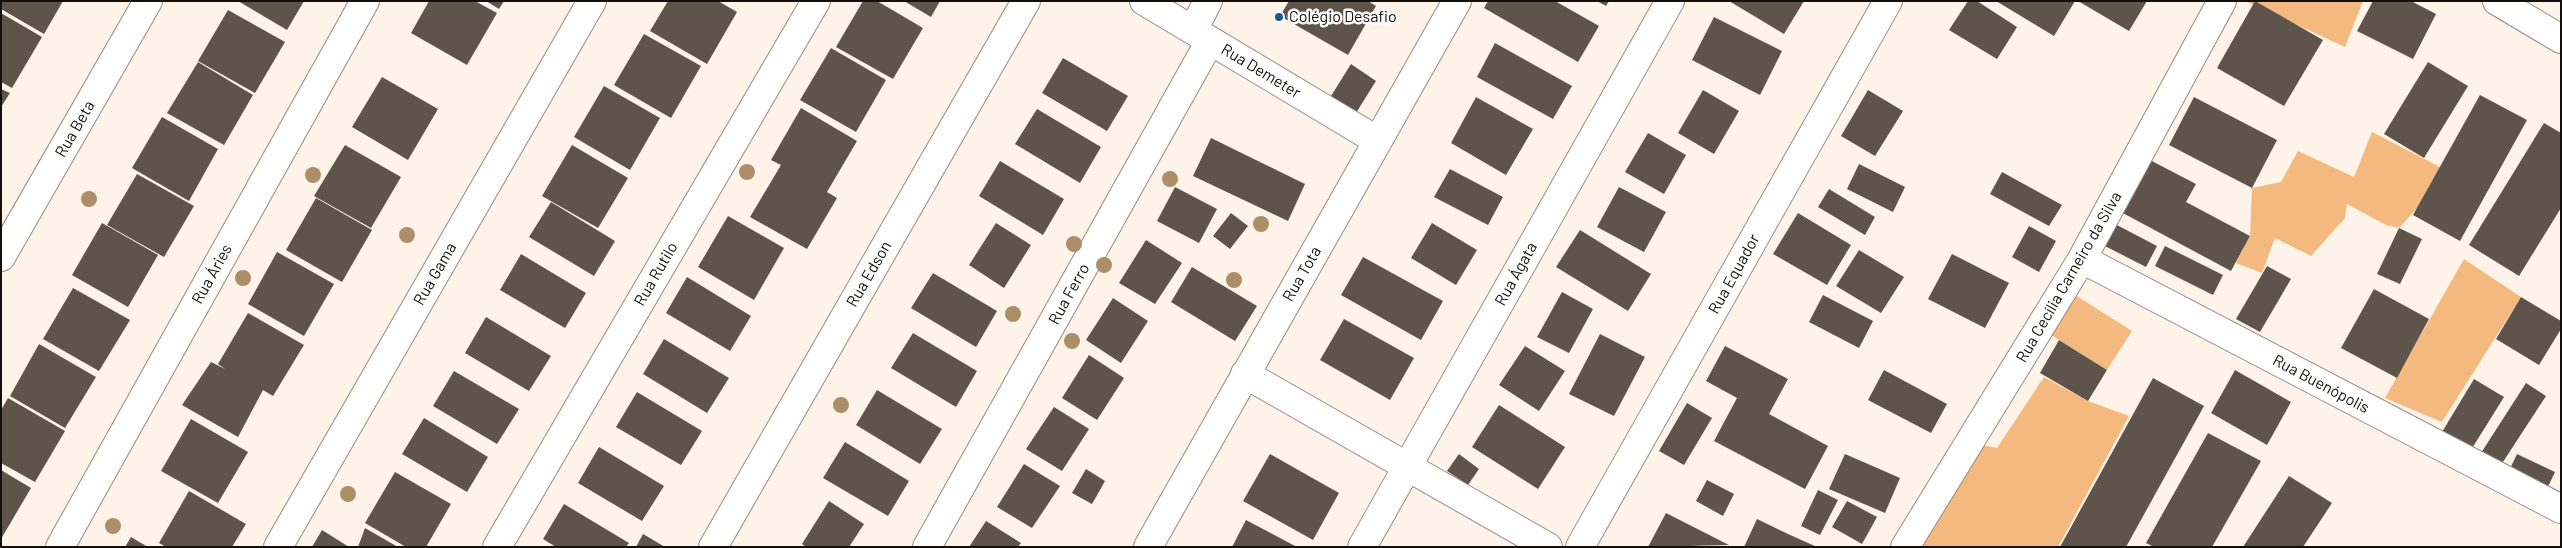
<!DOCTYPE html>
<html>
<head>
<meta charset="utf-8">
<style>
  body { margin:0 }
  #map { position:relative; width:2562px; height:548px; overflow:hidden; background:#fef3e8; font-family:Barlow,sans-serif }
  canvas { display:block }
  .frame { position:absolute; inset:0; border:2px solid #13100c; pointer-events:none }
</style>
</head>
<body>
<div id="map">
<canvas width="2562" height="548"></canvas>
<div class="frame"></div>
</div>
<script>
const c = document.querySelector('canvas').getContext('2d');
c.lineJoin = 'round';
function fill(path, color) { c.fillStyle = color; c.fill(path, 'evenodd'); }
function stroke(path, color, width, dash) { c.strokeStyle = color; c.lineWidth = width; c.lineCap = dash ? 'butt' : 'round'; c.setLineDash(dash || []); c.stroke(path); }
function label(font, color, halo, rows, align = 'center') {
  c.font = font + ' Barlow,sans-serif'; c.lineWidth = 5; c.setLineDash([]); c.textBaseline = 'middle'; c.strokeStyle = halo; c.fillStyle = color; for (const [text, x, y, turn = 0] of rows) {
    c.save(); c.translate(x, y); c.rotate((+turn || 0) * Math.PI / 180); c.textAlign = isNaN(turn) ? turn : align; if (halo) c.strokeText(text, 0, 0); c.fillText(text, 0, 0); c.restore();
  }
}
fill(new Path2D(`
  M2245,1H2363L2345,47Z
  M2372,132L2440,167L2418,207L2399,228L2386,225L2347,204L2345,218L2311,256L2275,238L2262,273L2236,263L2250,236L2252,188L2281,182L2298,151L2354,177Z
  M2464,259L2521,297L2442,422L2385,398Z
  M2075,295L2132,331L2107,370L2050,334Z
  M2044,377L2088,401L2129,416L2058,547H1920L1977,444L1997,448Z`), '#f3b97e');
fill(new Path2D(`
  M1,1H63L44,34L1,9Z
  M238,1H304L287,30Z
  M429,1H475L497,13L467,65L411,33Z
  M486,1H504L499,9Z
  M668,1H718L737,12L707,64L650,31Z
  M863,1H877L923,28L893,79L836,47Z
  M904,1H940L931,17Z
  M1289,1H1368L1376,6L1348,55L1280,16Z
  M1488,1H1555L1599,26L1578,62L1484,8Z
  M1597,1H1609L1606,6Z
  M1729,1H1804L1784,34Z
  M1968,1H1977L2017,27L1997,59L1949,30Z
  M1996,1H2075L2054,36Z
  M2078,1H2147L2129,31Z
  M2255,1L2323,40L2284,106L2217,68Z
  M2373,1H2411L2436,14L2413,59L2357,31Z
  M228,10L285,42L255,93L198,61Z
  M1,13L42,37L12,88L1,82Z
  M1714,17L1782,51L1760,95L1692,60Z
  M644,34L701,66L671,118L614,85Z
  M1495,43L1572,86L1553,119L1477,77Z
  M831,48L886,80L856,132L800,100Z
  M1063,58L1128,96L1107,131L1042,93Z
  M198,62L253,95L224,145L167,113Z
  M2428,62L2468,86L2424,158L2384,134Z
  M1351,64L1376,81L1356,113L1331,96Z
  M382,77L438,109L408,160L352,127Z
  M604,86L660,118L630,170L574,137Z
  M1,89L10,93L1,107Z
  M1703,90L1739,111L1714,154L1678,133Z
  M1868,90L1903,111L1875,156L1841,136Z
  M2480,95L2527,120L2460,241L2413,215Z
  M1476,97L1533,129L1506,175L1451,143Z
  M2194,97L2277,140L2252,188L2169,145Z
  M801,108L857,141L827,192L837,198L807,249L750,217L781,165L771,160Z
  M1037,109L1101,147L1080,183L1015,144Z
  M162,117L218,149L189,201L132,168Z
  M2544,123L2561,133V208L2519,276L2469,245Z
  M1648,133L1686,155L1664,194L1625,172Z
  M1211,138L1305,184L1288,221L1193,176Z
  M345,145L401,177L371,228L314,196Z
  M572,145L628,178L598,228L542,196Z
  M2148,159L2196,184L2186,202L2250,236L2231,271L2119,211Z
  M1000,161L1064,199L1043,235L979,196Z
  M1859,164L1905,187L1893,212L1847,189Z
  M1450,169L1503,197L1488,225L1434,197Z
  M2002,172L2062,205L2049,226L1990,194Z
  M137,174L194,206L164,257L107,225Z
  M1175,187L1217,209L1199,243L1157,221Z
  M1619,187L1666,212L1644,252L1597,227Z
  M1829,189L1875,217L1865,235L1818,207Z
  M316,198L372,230L342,282L286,250Z
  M551,202L615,241L594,276L529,237Z
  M1231,213L1248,226L1230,249L1213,236Z
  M1798,213L1851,245L1827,285L1773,254Z
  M728,216L784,248L754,300L698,267Z
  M102,223L158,255L128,307L72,275Z
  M996,223L1031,245L1004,288L969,265Z
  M1432,223L1477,250L1456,285L1411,258Z
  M2115,224L2157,246L2146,267L2103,245Z
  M2029,226L2056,241L2039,272L2012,257Z
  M2399,228L2422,239L2400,284L2377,274Z
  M1580,230L1651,274L1628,311L1556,267Z
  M1146,240L1182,263L1155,304L1119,283Z
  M2165,246L2223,275L2213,295L2155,266Z
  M1859,250L1904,277L1881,313L1836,286Z
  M277,252L334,284L304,336L248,304Z
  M521,254L586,293L565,328L500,290Z
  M1952,254L2009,283L1985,328L1928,299Z
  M1363,257L1443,301L1421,340L1341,295Z
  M2267,266L2291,279L2260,332L2236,319Z
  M1192,267L1257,306L1235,341L1171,302Z
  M933,273L997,311L976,347L911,308Z
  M687,277L751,316L730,351L666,313Z
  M73,288L130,320L99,371L43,339Z
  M2374,289L2429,319L2397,378L2341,348Z
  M1562,292L1593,309L1569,353L1537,337Z
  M1823,295L1873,321L1859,348L1809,322Z
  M2521,297L2561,321V329L2539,365L2496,339Z
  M1113,298L1148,321L1121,363L1086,340Z
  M248,313L304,345L273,396L263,390L238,437L182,405L211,362L225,369L218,364Z
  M486,317L551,356L529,391L465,353Z
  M1344,319L1414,358L1390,400L1320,360Z
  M913,333L977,371L956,407L891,368Z
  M1600,334L1645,357L1614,416L1569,394Z
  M664,339L729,378L707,413L643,374Z
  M2059,340L2107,370L2088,401L2040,373Z
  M39,344L96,377L65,428L10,396Z
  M1525,346L1565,371L1539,411L1499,385Z
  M1725,346L1788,379L1769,414L1828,446L1805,489L1714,441L1737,398L1706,381Z
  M1089,355L1124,378L1097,420L1062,398Z
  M1884,370L1947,404L1931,433L1868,400Z
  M2235,370L2291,402L2267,445L2211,413Z
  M454,371L519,409L497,444L433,406Z
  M2153,378L2204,406L2126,547H2060Z
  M2474,379L2504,397L2471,450L2442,432Z
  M2526,383L2546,396L2501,465L2481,453Z
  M877,390L942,429L920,464L856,425Z
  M637,392L702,431L681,465L616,427Z
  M8,398L65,431L35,482L1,463V410Z
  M1687,403L1712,418L1684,465L1659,451Z
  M1499,405L1565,447L1538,489L1472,447Z
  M1054,407L1089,429L1062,471L1026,449Z
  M424,418L488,457L467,492L402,454Z
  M191,419L248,452L218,503L161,471Z
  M2208,433L2261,461L2212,547H2154L2146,543Z
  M845,442L909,481L888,516L823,478Z
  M599,447L664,486L642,521L578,483Z
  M1270,454L1339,493L1313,540L1243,501Z
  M1459,454L1479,469L1468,485L1447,471Z
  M1845,454L1900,478L1885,513L1829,489Z
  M2517,454L2555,472L2546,491L2508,473Z
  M1024,464L1060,486L1032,528L997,507Z
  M1086,469L1105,481L1092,504L1072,493Z
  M1,470L31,488L1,539Z
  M395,472L451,504L426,547H406L365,523Z
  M2289,476L2332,503L2303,547H2243Z
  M1707,480L1734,494L1723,516L1696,501Z
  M1818,490L1838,500L1820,535L1801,526Z
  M189,491L246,524L232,547H166L159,543Z
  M829,501L864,524L849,547H806L802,544Z
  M1847,501L1877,517L1862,544L1832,527Z
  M564,504L629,543L626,547H556L543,539Z
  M1666,513L1729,545L1648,547Z
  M1757,519L1788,534L1817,547H1744Z
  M1246,520L1297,547H1232Z
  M986,521L1021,543L1018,547H969Z
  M365,528L398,547H358Z
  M322,530L349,547H312Z
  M643,534L665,547H636Z
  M131,537L148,547H125Z`), '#5e544b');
const minor = new Path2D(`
  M1144,1L1378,141
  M2497,1L2561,39
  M1193,30L1208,1
  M1,257L148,1
  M2082,259L2561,509
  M1245,374L1548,547
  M60,547L365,1
  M278,547L592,1
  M497,547L816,1
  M713,547L1026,1
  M927,547L1210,41
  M1148,547L1457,1
  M1362,547L1670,1
  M1580,547L1888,1
  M1905,547L2082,259L2222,1`);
stroke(minor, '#958b81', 30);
stroke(minor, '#fff', 28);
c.fillStyle = '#ac8f68';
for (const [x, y] of [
  [747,172],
  [313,175],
  [1170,179],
  [89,199],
  [1261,224],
  [407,235],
  [1074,244],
  [1104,265],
  [243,278],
  [1234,280],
  [1013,314],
  [1072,341],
  [841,405],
  [348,494],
  [113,526]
]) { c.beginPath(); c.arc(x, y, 8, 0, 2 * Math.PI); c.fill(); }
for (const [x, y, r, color] of [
  [1279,17,5,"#135b8f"]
]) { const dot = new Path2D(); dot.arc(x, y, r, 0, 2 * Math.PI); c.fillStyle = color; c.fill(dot); stroke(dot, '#fff', 2); }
label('16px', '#13100c', '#fff', [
  ["Colégio Desafio",1289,17]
], 'left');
label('16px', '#13100c', '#fff', [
  ["Rua Demeter",1261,71,31],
  ["Rua Beta",75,129,-60],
  ["Rua Áries",212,274,-61],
  ["Rua Gama",435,274,-60],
  ["Rua Rutilo",656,274,-60],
  ["Rua Edson",869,274,-60],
  ["Rua Tota",1302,274,-60],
  ["Rua Ágata",1516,274,-61],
  ["Rua Equador",1734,274,-61],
  ["Rua Cecília Carneiro da Silva",2069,277,-60],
  ["Rua Ferro",1069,294,-61],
  ["Rua Buenópolis",2321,384,28]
]);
</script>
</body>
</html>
